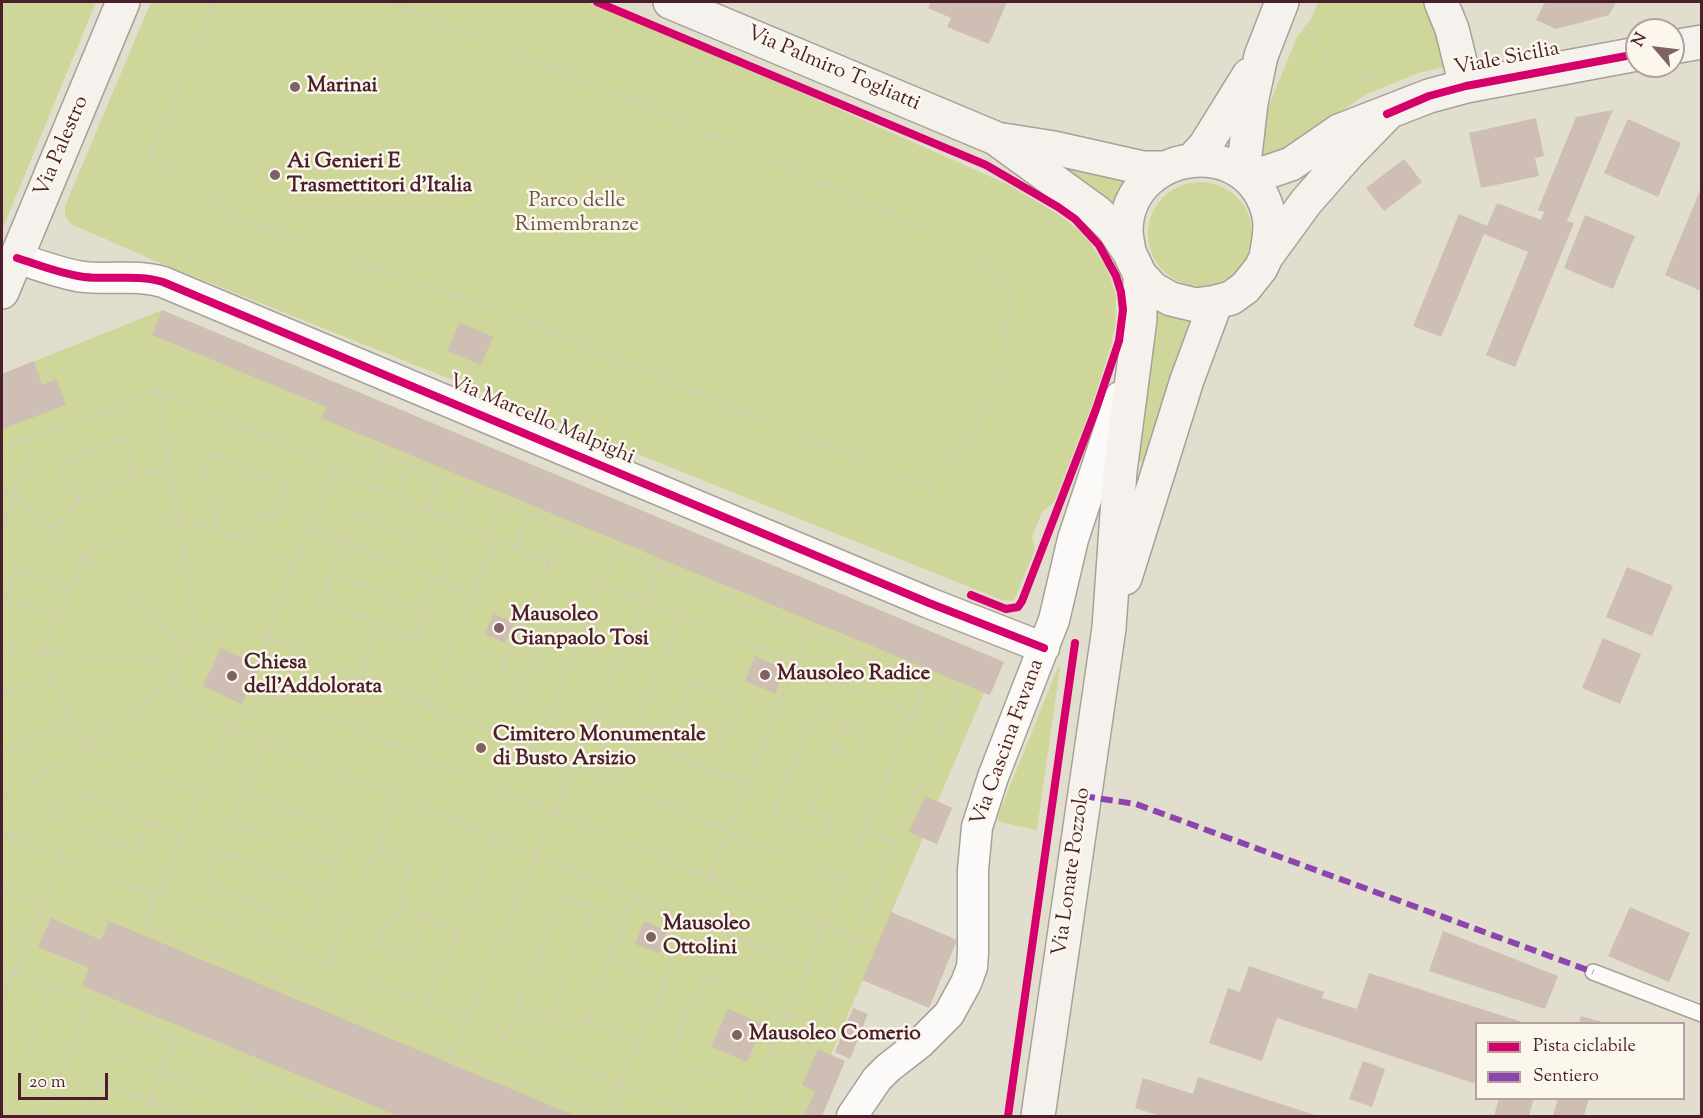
<!DOCTYPE html>
<html>
<head>
<meta charset="utf-8">
<style>
  body { margin:0 }
  #map { position:relative; width:1703px; height:1118px; overflow:hidden; background:#e2decd; font-family:"Sorts Mill Goudy",serif }
  canvas { display:block }
  .frame { position:absolute; inset:0; border:3px solid #4a1f2b; pointer-events:none }
  .legend { position:absolute; left:1475px; top:1022px; width:210px; height:78px; box-sizing:border-box; background:#fbf7ec; border:2px solid #b4a19f; margin:0; padding:8px 10px; list-style:none; font-size:18px; color:#4a1f2b }
  .legend li { display:flex; align-items:center; gap:12px; height:30px }
  .legend b { width:30px; border:2px solid #b4a19f }
  .north { position:absolute; left:1625px; top:18px; width:60px; height:60px; box-sizing:border-box; background:#fbf7ec; border:2px solid #b4a19f; border-radius:50%; rotate:298deg; font-size:16px; font-weight:700; line-height:24px; text-align:center; color:#4a1f2b }
  .north::after { content:''; display:block; margin:auto; width:21px; height:27px; background:#7f6264; clip-path:polygon(50% 0,100% 100%,50% 72%,0 100%) }
  .scale { position:absolute; left:18px; top:1073px; width:90px; height:27px; box-sizing:border-box; border:3px solid #4a1f2b; border-top:0; padding-left:8px; font-size:18px; line-height:21px; white-space:nowrap; color:#4a1f2b; -webkit-text-stroke:4px #fbf7ec; paint-order:stroke }
</style>
</head>
<body>
<div id="map">
<canvas width="1703" height="1118"></canvas>
<div class="frame"></div>
<ul class="legend">
<li><b style="height:8px;background:#d6006c"></b>Pista ciclabile</li>
<li><b style="height:8px;background:#8e44ad"></b>Sentiero</li>
</ul>
<div class="north">N</div>
<div class="scale">20 m</div>
</div>
<script>
const c = document.querySelector('canvas').getContext('2d');
c.lineJoin = 'round';
function fill(path, color) { c.fillStyle = color; c.fill(path, 'evenodd'); }
function stroke(path, color, width, dash) { c.strokeStyle = color; c.lineWidth = width; c.lineCap = dash ? 'butt' : 'round'; c.setLineDash(dash || []); c.stroke(path); }
function label(font, color, halo, rows, align = 'center') {
  c.font = font + ' "Sorts Mill Goudy",serif'; c.lineWidth = 5; c.setLineDash([]); c.textBaseline = 'middle'; c.strokeStyle = halo; c.fillStyle = color; for (const [text, x, y, turn = 0] of rows) {
    c.save(); c.translate(x, y); c.rotate((+turn || 0) * Math.PI / 180); c.textAlign = isNaN(turn) ? turn : align; if (halo) c.strokeText(text, 0, 0); c.fillText(text, 0, 0); c.restore();
  }
}
fill(new Path2D(`
  M2,2H96L2,230Z
  M151,2H586L703,49L1007,184L1059,215L1081,232L1091,244L1107,268L1116,296L1115,327L1110,349L1091,408L1054,502L1042,512L1032,537L1035,550L1015,598L1012,601L1002,600L158,262L71,224L65,217V206Z
  M1318,2H1425L1449,66L1418,73L1367,94L1330,118L1286,153L1265,160L1259,155L1262,123L1297,37L1311,19Z
  M1049,160L1134,181L1118,213Z
  M1148 234a52 52 0 1 1 104 0a52 52 0 1 1-104 0Z
  M1153,304L1194,320L1146,465L1140,462L1138,452Z
  M162,310L1004,662L990,695L984,693L938,801L952,808L937,844L923,838L831,1055L845,1061L822,1116H2V374Z
  M1058,667L1060,668L1037,830L1000,822L998,821V816Z`), '#cfd69a');
fill(new Path2D(`
  M931,2H1007L989,44L947,27L951,18L928,8Z
  M1545,2H1616L1609,15L1556,29L1536,20Z
  M1613,110L1567,221L1574,223L1515,367L1486,355L1528,252L1484,234L1441,337L1413,326L1459,214L1487,226L1497,203L1541,220L1544,212L1538,210L1576,117Z
  M1536,118L1544,156L1535,158L1539,176L1481,188L1469,133Z
  M1628,119L1681,143L1658,197L1604,173Z
  M1404,159L1422,182L1384,211L1366,188Z
  M1701,188V291L1665,275Z
  M1585,215L1635,236L1613,289L1564,268Z
  M162,310L1004,662L990,695L321,418L326,407L152,335Z
  M459,322L493,337L481,365L447,351Z
  M34,361L42,385L57,379L66,405L2,429V374Z
  M1627,567L1673,586L1652,636L1606,617Z
  M493,614L514,622L505,643L485,634Z
  M1603,638L1641,654L1620,704L1582,688Z
  M221,648L260,666L242,704L203,686Z
  M755,656L785,669L775,694L745,681Z
  M925,796L952,808L937,844L909,832Z
  M1630,907L1690,933L1669,982L1608,956Z
  M891,912L957,940L929,1008L862,980Z
  M51,918L101,940L109,921L576,1116H398L82,986L89,968L38,947Z
  M644,921L667,931L659,953L635,944Z
  M1443,931L1558,976L1545,1009L1429,971Z
  M1249,966L1324,992L1322,998L1357,1009L1369,973L1525,1023H1476V1084L1277,1018L1262,1061L1209,1043L1228,988L1240,992Z
  M853,1008L868,1014L850,1059L835,1052Z
  M728,1009L763,1024L747,1062L711,1047Z
  M1581,1016L1606,1023H1579Z
  M818,1049L845,1061L822,1116H804L815,1091L802,1085Z
  M1363,1061L1385,1069L1372,1107L1349,1099Z
  M1198,1077L1318,1116H1160L1135,1108L1143,1078L1193,1094Z
  M1499,1098H1534L1529,1116H1494Z
  M1558,1098H1589L1584,1116H1553Z`), '#cebeb4');
const lane = new Path2D(`
  M1593,972L1702,1014`);
const street = new Path2D(`
  M17,258C39,265 61,274 84,277C111,280 137,274 163,282L929,603L1044,648
  M852,1116L877,1079L888,1068L920,1043L949,1014L966,983L972,967L973,952V870L977,827L993,777L1054,620L1073,539L1120,397`);
const secondary = new Path2D(`
  M670,2L995,138L1097,212L1113,228L1129,252L1140,275L1153,289L1171,299L1196,305L1216,302L1231,298L1245,288L1261,268L1266,257L1306,202L1349,153L1387,114
  M1441,2L1452,29L1466,86
  M1673,47L1702,42
  M1003,140L1054,148L1143,168H1165
  M1192,160L1205,146L1249,75
  M1243,173L1251,103L1261,56L1282,2
  M1250,178L1291,164L1339,131L1429,96L1466,86L1637,54
  M1129,252C1128,245 1126,236 1126,229C1129,148 1251,132 1269,216C1272,229 1268,244 1266,257
  M2,292L123,2
  M1125,578L1187,380L1216,302
  M1038,1116L1109,628L1120,471L1140,319V275`);
stroke(lane, '#a7a098', 18);
stroke(street, '#a7a098', 33);
stroke(secondary, '#a7a098', 36);
stroke(new Path2D(`
  M214,2L151,156L241,220L513,316L768,422L929,486L972,436L998,379L1012,288L953,240L641,104L390,2
  M1305,26C1316,40 1333,71 1350,75C1362,78 1372,72 1382,81
  M158,391L197,636
  M2,450L26,440
  M336,471L496,539L473,595
  M369,485L383,453
  M2,489L15,495L185,648
  M398,497L411,465
  M80,500L133,476L170,470
  M426,510L440,477
  M455,522L469,489
  M2,526L32,457L26,440L158,391L338,467
  M213,527L220,499L207,481L205,460L213,454L288,486L275,517L261,512L248,542
  M310,528L473,595L427,705
  M54,529L80,500L61,478L67,463L127,436L133,476
  M486,535L500,502
  M496,539L549,562L507,661L505,675L527,684L550,629
  M516,548L530,514
  M618,551L604,584L682,616
  M661,560L555,812L876,947
  M332,572L429,613L418,640L320,600L356,514L451,555L440,582
  M419,609L433,579
  M57,618L6,597L18,568L68,591
  M313,620L320,600
  M216,629L266,637L844,880L808,967L536,856L497,838L230,726C216,719 201,712 190,701C186,696 179,686 177,680C171,657 195,631 216,629Z
  M2,650L179,663
  M360,677L380,625
  M471,687L485,652L507,661
  M2,693L52,677
  M270,693L555,812L448,1063
  M515,711L527,684
  M707,727L727,736
  M836,750L856,759L867,733L846,724L811,809L895,843
  M534,751L604,584L549,562L563,528
  M2,753L72,719
  M714,771L663,749L691,682L741,703L714,771L747,784
  M612,783L682,616L944,726
  M245,791L349,835L308,926L205,882L266,741
  M200,795L86,745L72,719L43,652L84,556L178,516L213,527L295,564
  M2,803L177,680
  M831,817L824,836L773,813L817,712L846,724
  M232,821L336,864
  M149,823L136,851L51,816L80,792L182,836
  M2,832L156,897
  M376,850L411,864L401,890L403,907
  M219,851L323,894
  M454,856L408,961L375,947L386,923L403,907L458,931
  M844,880L927,680
  M2,887L42,904
  M158,891L695,1116
  M2,925L29,936
  M610,959L664,982
  M327,963L398,797
  M2,966L361,1116
  M656,1000L688,1015
  M2,1003L62,857
  M428,1003L497,838
  M518,1006L548,1019L594,908
  M584,1018L638,1041
  M548,1019L579,1032L625,921
  M506,1037L564,896L625,921L636,898
  M121,1057L214,1095
  M21,1063L52,988
  M722,1080L669,1057L704,977L816,1027
  M2,1108L22,1116
  M44,1116L90,1003
  M103,1116L89,1111L102,1082L185,1116
  M144,1116L176,1040
  M240,1116L258,1073
  M600,1116L144,925L230,726C246,718 263,708 271,691C281,666 263,647 268,633C290,567 322,504 350,439L959,693L779,1116
  M607,1116L709,877L810,632
  M742,1116L808,967`), '#cdc9c5', 4, [1.5, 4.5]);
stroke(lane, '#fbfaf8', 15);
stroke(street, '#fbfaf8', 30);
stroke(secondary, '#f5f2ed', 33);
stroke(new Path2D(`
  M1083,796L1136,804L1593,972`), '#8e44ad', 6, [12, 6]);
stroke(new Path2D(`
  M597,2L986,165L1058,207L1075,219L1099,245L1116,276L1121,292L1123,310L1119,341L1096,409L1022,601L1018,607L1006,609L971,595
  M1387,114L1429,96L1466,86L1637,54
  M17,258C39,265 61,274 84,277C111,280 137,274 163,282L929,603L1044,648
  M1008,1116L1075,643`), '#d6006c', 8);
for (const [x, y, r, color] of [
  [295,87,6,"#7f6264"],
  [275,175,6,"#7f6264"],
  [499,628,6,"#7f6264"],
  [765,675,6,"#7f6264"],
  [232,676,6,"#7f6264"],
  [481,748,6,"#7f6264"],
  [651,937,6,"#7f6264"],
  [737,1035,6,"#7f6264"]
]) { const dot = new Path2D(); dot.arc(x, y, r, 0, 2 * Math.PI); c.fillStyle = color; c.fill(dot); stroke(dot, '#fbf7ec', 2); }
label('21px', '#4a1f2b', '#fbf7ec', [
  ["Viale Sicilia",1507,60,-11],
  ["Via Palmiro Togliatti",833,70,23],
  ["Via Palestro",63,147,-67],
  ["Via Marcello Malpighi",541,421,23],
  ["Via Cascina Favana",1009,743,-70],
  ["Via Lonate Pozzolo",1073,872,-82]
]);
label('bold 21px', '#4a1f2b', '#fbf7ec', [
  ["Marinai",307,87],
  ["Ai Genieri E",287,163],
  ["Trasmettitori d'Italia",287,187],
  ["Mausoleo",511,616],
  ["Gianpaolo Tosi",511,640],
  ["Chiesa",244,664],
  ["dell'Addolorata",244,688],
  ["Mausoleo Radice",777,675],
  ["Cimitero Monumentale",493,736],
  ["di Busto Arsizio",493,760],
  ["Mausoleo",663,925],
  ["Ottolini",663,949],
  ["Mausoleo Comerio",749,1035]
], 'left');
label('21px', '#6d5440', '#fbf7ec', [
  ["Parco delle",577,202],
  ["Rimembranze",577,226]
]);
</script>
</body>
</html>
